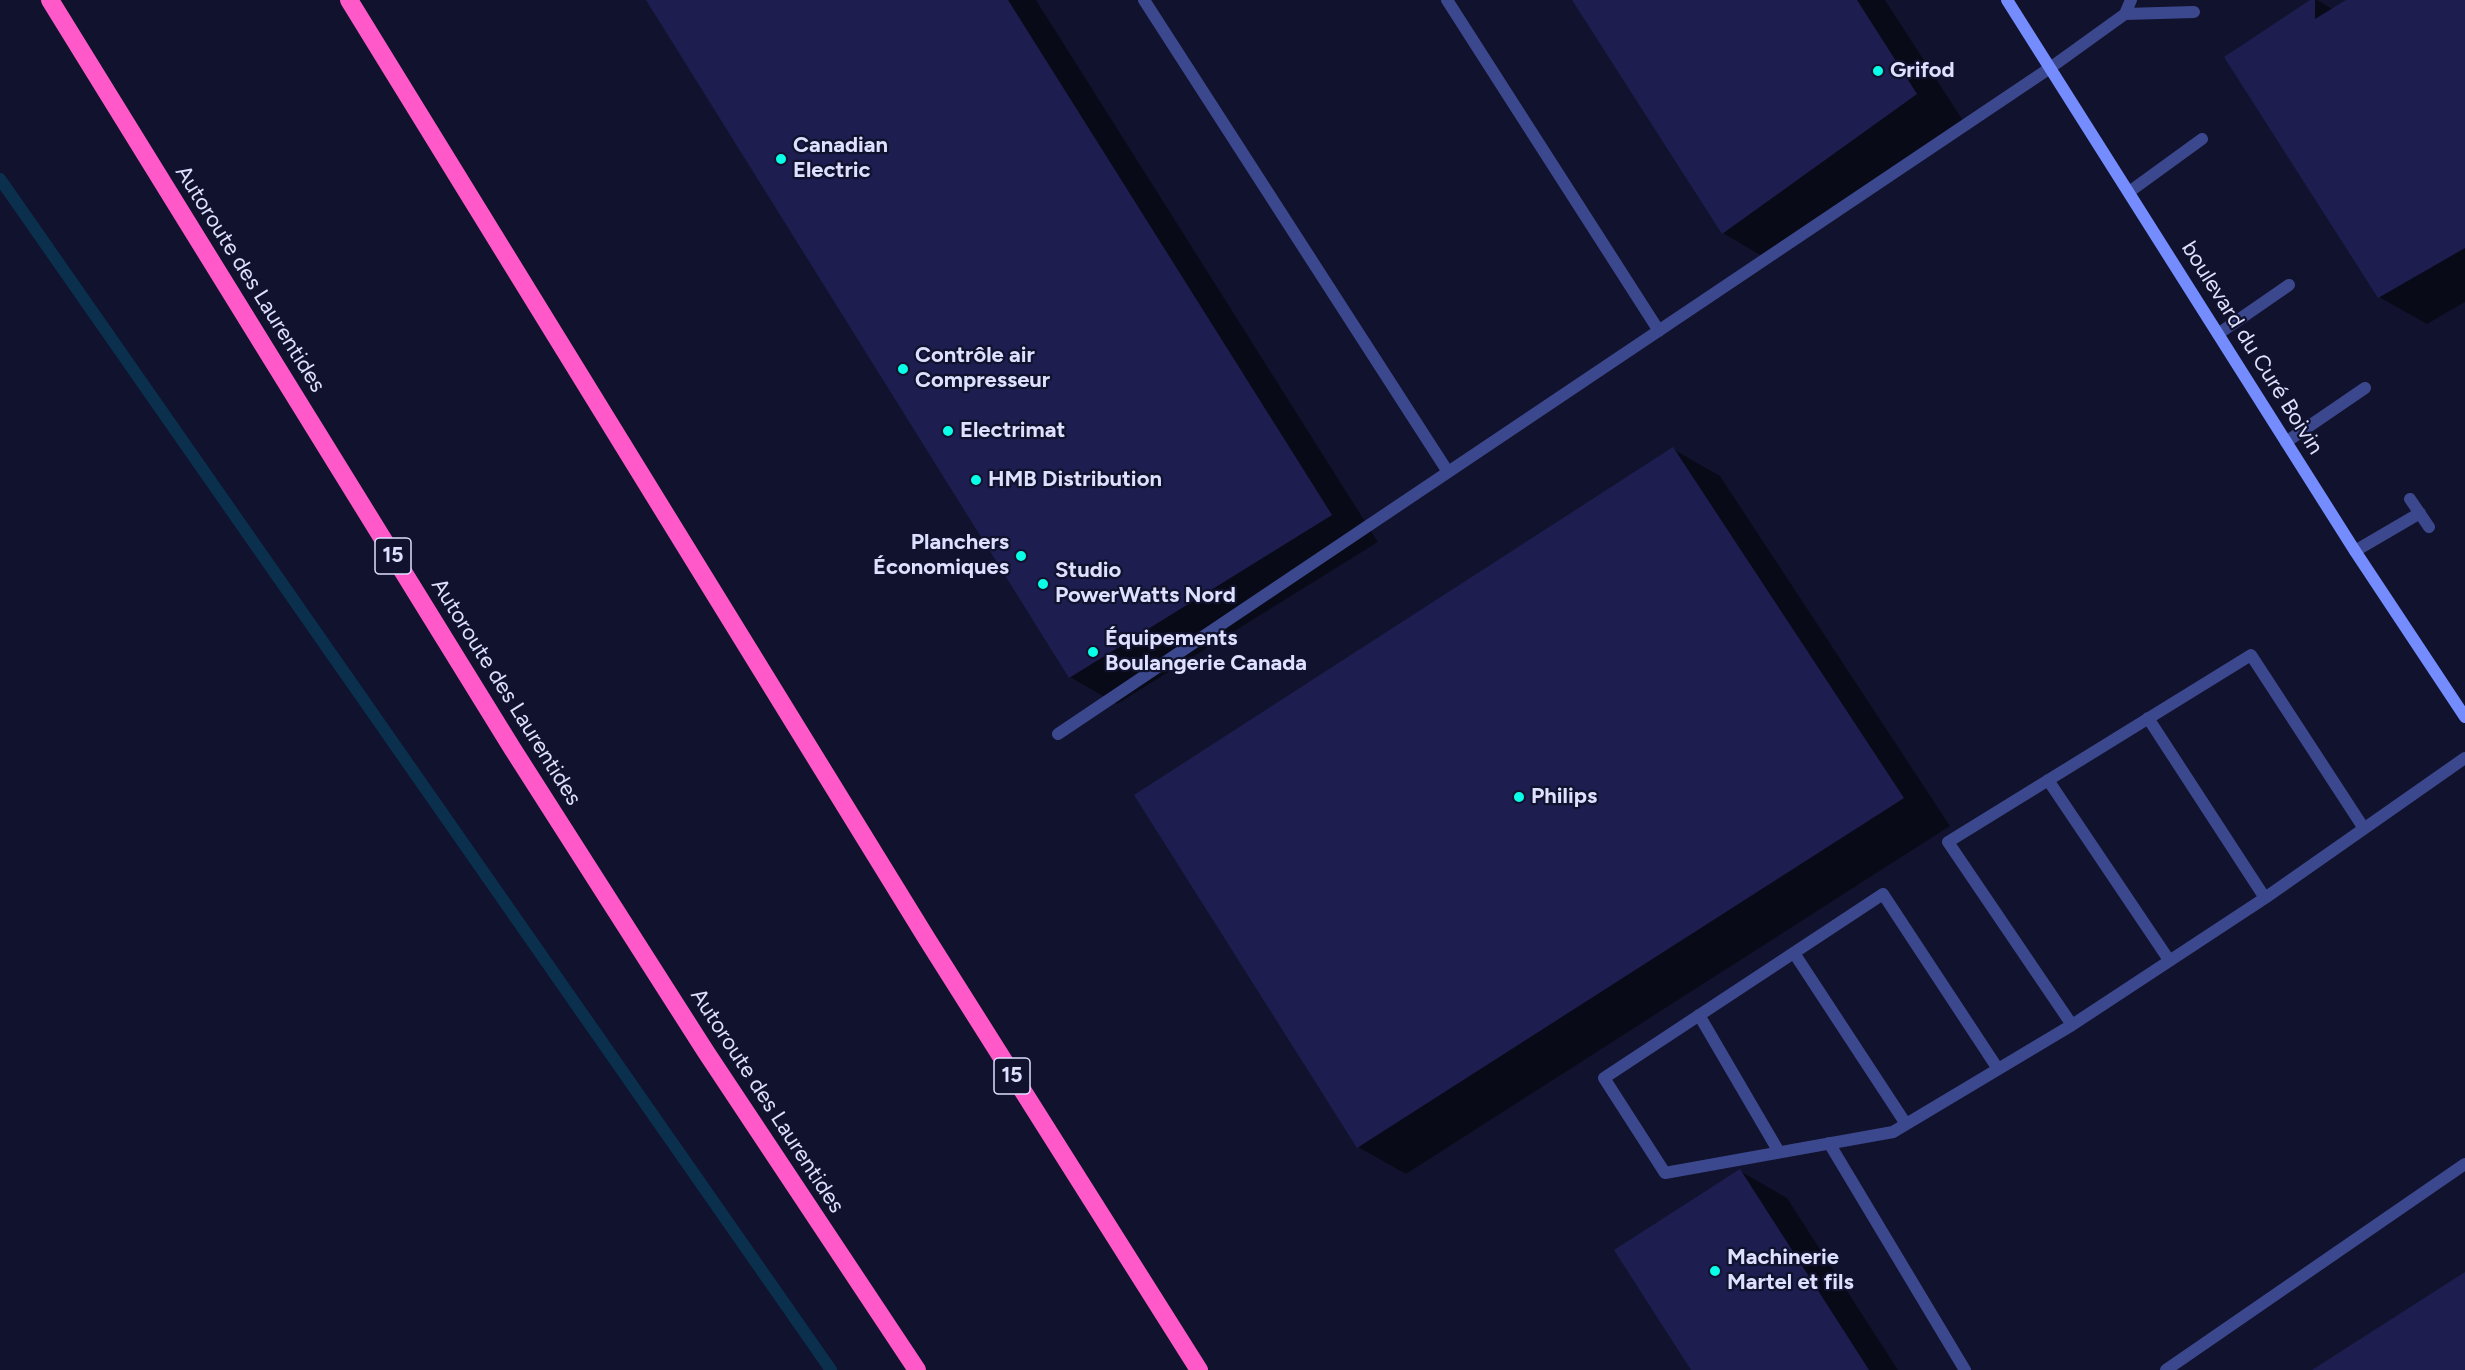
<!DOCTYPE html>
<html>
<head>
<meta charset="utf-8">
<style>
  body { margin:0 }
  canvas { display:block; background:#11122d }
</style>
</head>
<body>
<canvas width="2465" height="1370"></canvas>
<script>
const c = document.querySelector('canvas').getContext('2d');
c.lineJoin = 'round';
function fill(path, color) { c.fillStyle = color; c.fill(path, 'evenodd'); }
function stroke(path, color, width, dash) { c.strokeStyle = color; c.lineWidth = width; c.lineCap = dash ? 'butt' : 'round'; c.setLineDash(dash || []); c.stroke(path); }
function label(font, color, halo, rows, align = 'center') {
  c.font = font + ' Figtree,sans-serif'; c.lineWidth = 4.5; c.setLineDash([]); c.textBaseline = 'middle'; c.strokeStyle = halo; c.fillStyle = color; for (const [text, x, y, turn = 0] of rows) {
    c.save(); c.translate(x, y); c.rotate((+turn || 0) * Math.PI / 180); c.textAlign = isNaN(turn) ? turn : align; if (halo) c.strokeText(text, 0, 0); c.fillText(text, 0, 0); c.restore();
  }
}
fill(new Path2D(`
  M648,0H1036L1378,542L1117,704L1070,677Z
  M1574,0H1885L1964,122L1770,261L1723,233Z
  M2312,0H2317L2334,10L2349,0H2465V302L2427,324L2379,297L2226,57Z
  M1673,449L1720,476L1950,826L1406,1174L1358,1147Z
  M1740,1171L1787,1198L1898,1370H1693Z`), '#0007');
stroke(new Path2D(`
  M0,179L831,1370`), '#0a304e', 12);
fill(new Path2D(`
  M646,0H1008L1332,515L1069,678Z
  M1572,0H1857L1917,94L1722,234Z
  M2310,0H2315V19L2346,0H2465V248L2378,298L2224,57Z
  M1673,447L1904,798L1357,1148L1134,795Z
  M1740,1169L1869,1370H1691L1614,1250Z
  M2465,1272V1370H2312Z`), '#1d1d4f');
stroke(new Path2D(`
  M1144,0L1448,472
  M1447,0L1659,331
  M2125,14L2194,12
  M2129,192L2202,139
  M2218,334L2289,285
  M2286,442L2365,388
  M2410,499L2429,527
  M2355,551L2420,513
  M2148,718L2265,898
  M1058,734L2050,68L2125,14L2131,0
  M2048,780L2169,960
  M1794,953L1906,1124
  M1699,1015L1779,1152
  M2072,1025L1948,842L2251,655L2363,827
  M1998,1069L1883,894L1604,1078L1665,1173L1893,1132L2072,1025L2265,898L2465,758
  M1829,1143L1965,1370
  M2166,1370L2465,1164`), '#3b488d', 12);
stroke(new Path2D(`
  M2007,0L2355,551L2465,717`), '#758cff', 12);
stroke(new Path2D(`
  M50,0L512,748L706,1052L917,1370
  M349,0L927,939L1199,1370`), '#ff59c9', 18);
for (const [x, y, r, color] of [
  [1878,71,6,"#0affe8"],
  [781,159,6,"#0affe8"],
  [903,369,6,"#0affe8"],
  [948,431,6,"#0affe8"],
  [976,480,6,"#0affe8"],
  [1021,556,6,"#0affe8"],
  [1043,584,6,"#0affe8"],
  [1093,652,6,"#0affe8"],
  [1519,797,6,"#0affe8"],
  [1715,1271,6,"#0affe8"]
]) { const dot = new Path2D(); dot.arc(x, y, r, 0, 2 * Math.PI); c.fillStyle = color; c.fill(dot); stroke(dot, '#11122d', 2); }
for (const [x, y, w] of [
  [393,556,36],
  [1012,1076,36]
]) { const box = new Path2D(); box.roundRect(x - w / 2, y - 18, w, 36, 4.5); c.fillStyle = '#11122d'; c.fill(box); stroke(box, '#dee0ff', 1.5); }
label('bold 21px', '#dee0ff', null, [
  ["15",393,556],
  ["15",1012,1076]
]);
label('bold 22px', '#dee0ff', '#11122d', [
  ["Grifod",1890,71],
  ["Canadian",793,146],
  ["Electric",793,171],
  ["Contrôle air",915,356],
  ["Compresseur",915,381],
  ["Electrimat",960,431],
  ["HMB Distribution",988,480],
  ["Planchers",1009,543,"right"],
  ["Économiques",1009,568,"right"],
  ["Studio",1055,571],
  ["PowerWatts Nord",1055,596],
  ["Équipements",1105,639],
  ["Boulangerie Canada",1105,664],
  ["Philips",1531,797],
  ["Machinerie",1727,1258],
  ["Martel et fils",1727,1283]
], 'left');
label('22px', '#dee0ff', '#11122d', [
  ["Autoroute des Laurentides",250,279,58],
  ["boulevard du Curé Boivin",2252,348,58],
  ["Autoroute des Laurentides",506,692,58],
  ["Autoroute des Laurentides",767,1101,57]
]);
</script>
</body>
</html>
